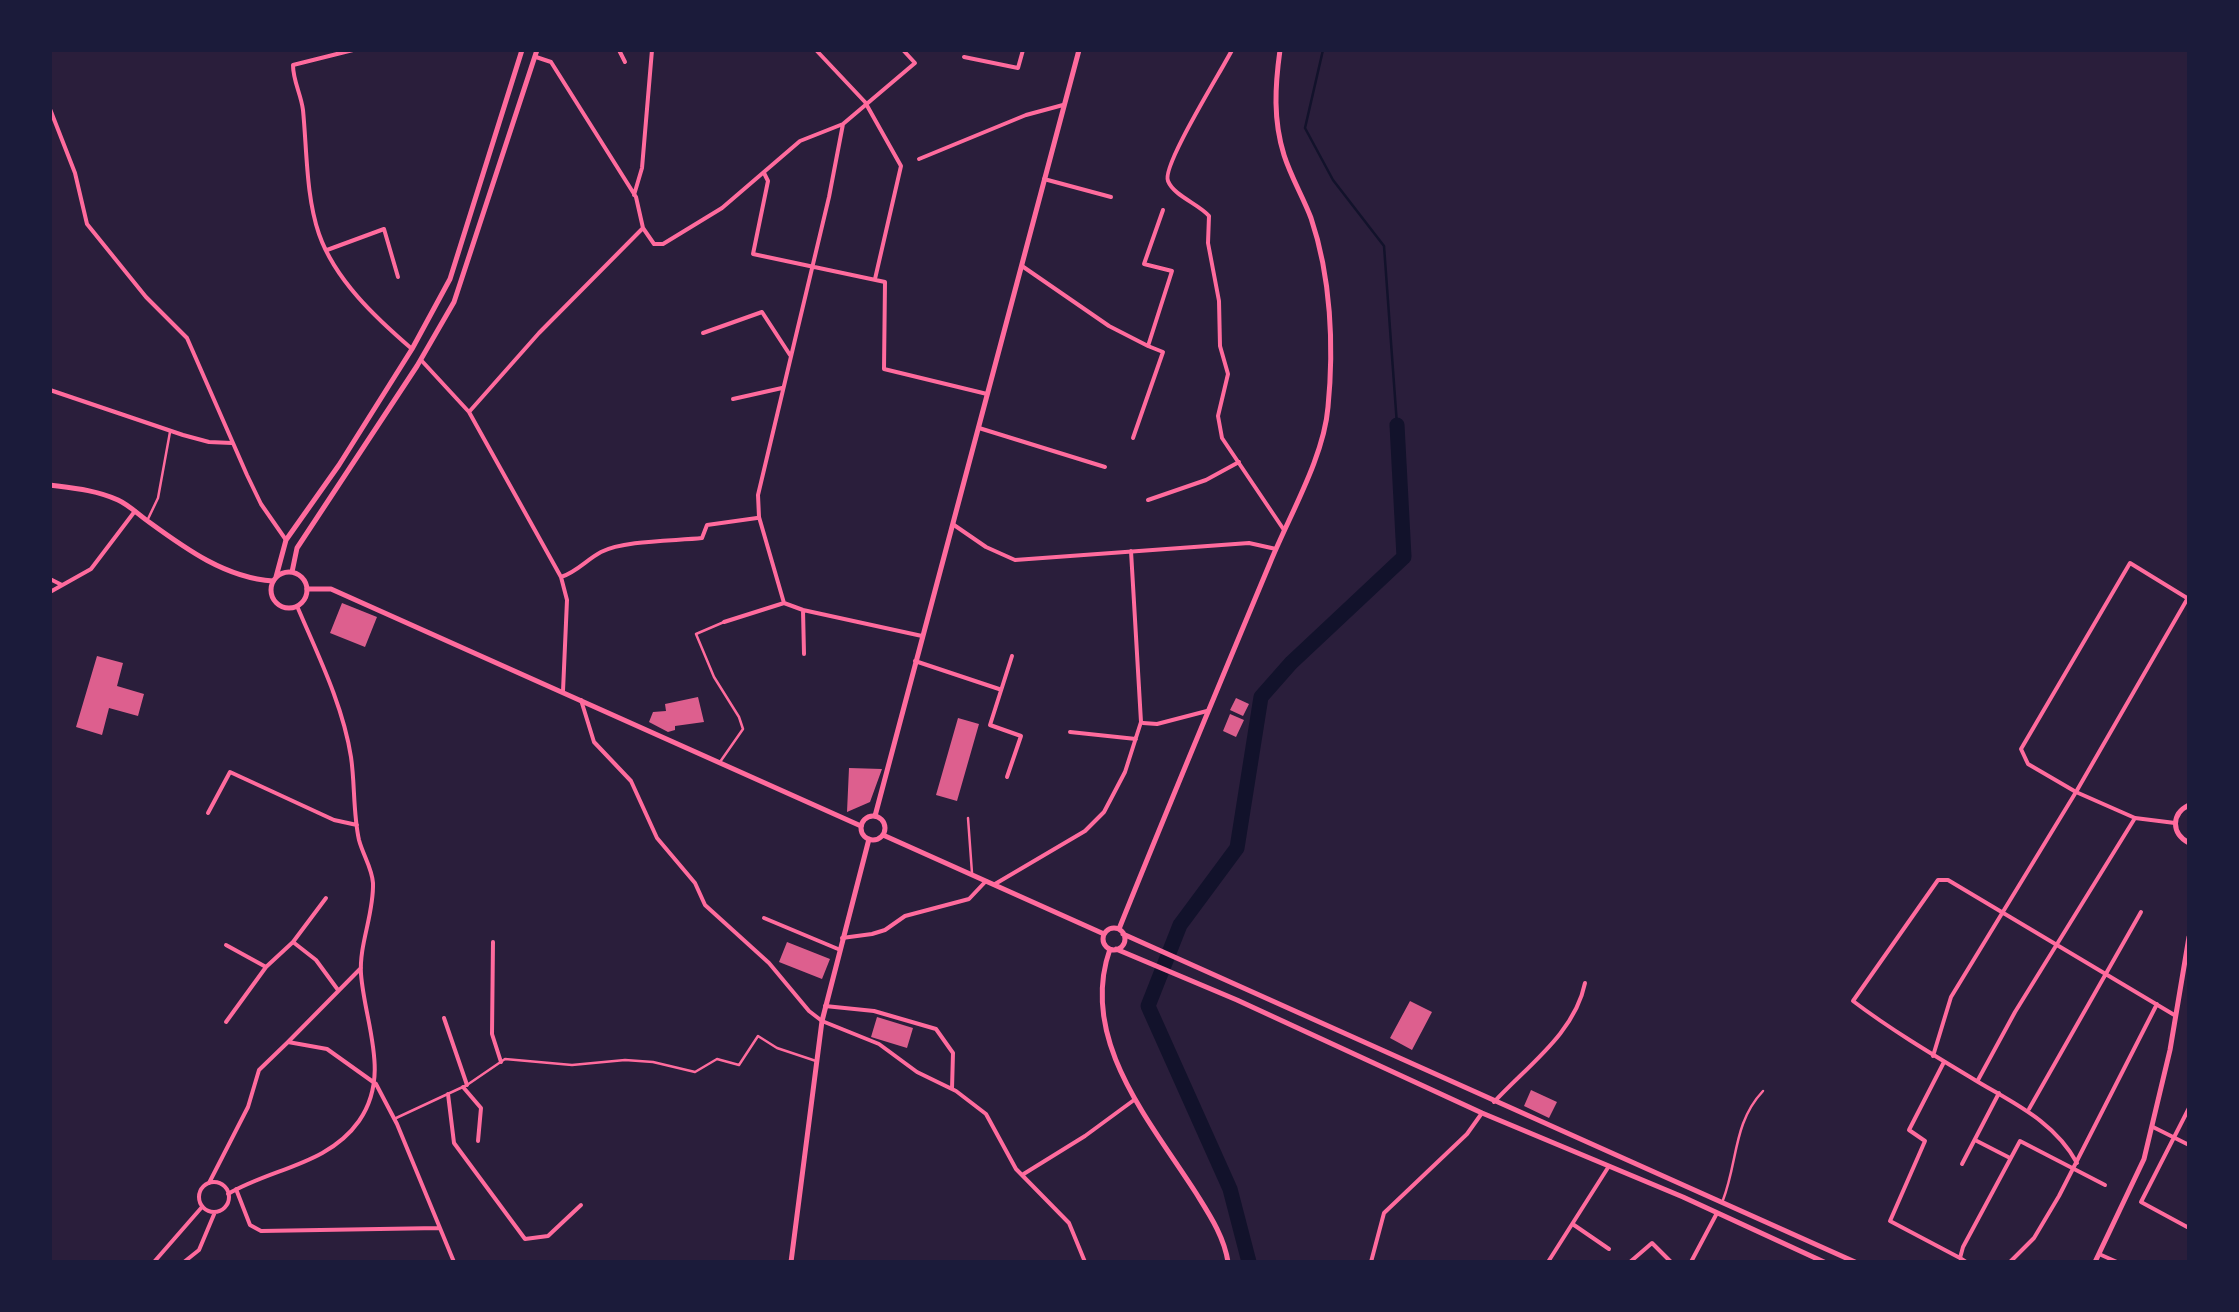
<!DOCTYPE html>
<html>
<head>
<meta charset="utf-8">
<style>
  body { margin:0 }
  #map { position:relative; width:2239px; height:1312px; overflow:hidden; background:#1b1b3a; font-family:"Source Sans 3",sans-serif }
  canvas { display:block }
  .frame { position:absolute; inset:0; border:52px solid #1b1b3a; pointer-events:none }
</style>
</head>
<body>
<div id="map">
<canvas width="2239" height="1312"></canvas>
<div class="frame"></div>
</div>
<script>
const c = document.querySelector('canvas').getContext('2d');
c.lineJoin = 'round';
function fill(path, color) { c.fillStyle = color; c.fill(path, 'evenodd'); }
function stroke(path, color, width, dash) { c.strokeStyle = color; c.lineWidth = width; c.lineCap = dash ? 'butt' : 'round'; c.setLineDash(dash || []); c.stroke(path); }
fill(new Path2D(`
  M50,50H2189V1262H50Z`), '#2a1e3b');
stroke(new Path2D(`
  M1323,50L1305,128L1333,180L1384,246L1397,425`), '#12122b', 2.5);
stroke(new Path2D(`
  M1249,1262L1230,1189L1148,1006L1180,925L1237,848L1261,697L1291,663L1404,557L1397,425`), '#12122b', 15);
fill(new Path2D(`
  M342,603L377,617L365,647L330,633Z
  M97,656L123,663L117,686L144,694L138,716L109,708L102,735L76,727Z
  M698,697L704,722L675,726V730L668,732L649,722L653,712L666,711L665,704Z
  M1236,698L1249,704L1243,716L1230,710Z
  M1230,714L1244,720L1236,737L1223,731Z
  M958,718L979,724L957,801L936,795Z
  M849,768L882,769L870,802L847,812Z
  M787,942L830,959L822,979L779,962Z
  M1410,1001L1432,1012L1412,1050L1390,1038Z
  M877,1017L913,1028L907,1048L871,1037Z
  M1531,1090L1557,1102L1549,1118L1524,1106Z`), '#dd5f8e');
stroke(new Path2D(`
  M147,521L158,498L170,432
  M720,762L743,729L739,717L714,677L696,634L724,622
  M968,818L972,873
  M394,1119L467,1085L505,1059L572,1065L625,1060L653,1062L695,1072L717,1059L739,1065L758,1036L777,1048L816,1061
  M1723,1200C1738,1161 1733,1123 1763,1091`), '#ff6b9d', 2.5);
stroke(new Path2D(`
  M353,50L293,65C293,81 301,94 303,110C307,151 306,196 319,234C335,280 376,318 412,349
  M619,50L625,62
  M816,50L865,102L901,166L875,279
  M1232,50C1222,70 1161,167 1168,181C1174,196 1199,204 1209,216L1208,243L1219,301L1220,346L1228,374L1218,416L1222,438L1284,530
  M536,57L551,62L636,197L643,228L654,244H663L722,208L800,141L843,124L915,63L903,50
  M964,57L1018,68L1023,50
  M50,109L75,173L87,224L146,297L187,338L247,475L261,504L286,540
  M843,124L829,197L758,495L759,517L784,603L803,610L922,636
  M919,159L1026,115L1063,105
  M764,173L768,181L753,254L885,282L884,369L987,394
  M1044,179L1111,197
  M634,195L642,168L652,50
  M327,250L384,229L398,277
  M1022,266L1109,326L1148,346L1172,271L1144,264L1163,210
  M703,333L762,312L790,355
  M421,360L469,412L561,577L567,600L563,691
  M50,390L183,435L209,442L232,443
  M733,399L782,388
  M469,412L539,333L643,228
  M979,428L1105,467
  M1133,438L1163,352L1148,346
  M1148,500L1206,480L1239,462
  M954,525L986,547L1015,560L1249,543L1276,549
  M561,577C577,572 586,560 601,552C624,540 675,541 702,538L707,525L757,518
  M50,579L62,585
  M50,592L91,569L135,511
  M803,610L804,654
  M724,622L784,603
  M915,661L999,689
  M581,700L594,742L631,781L657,838L695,883L705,905L769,963L809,1011L822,1021L879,1044L917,1072L956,1091L986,1114L1016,1169L1069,1223L1085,1262
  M1143,723L1157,724L1207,711
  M1070,732L1136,739
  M1007,777L1021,736L990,725L1012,656
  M208,813L230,772L334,820L357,825
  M2175,823L2135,818L2076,792L2028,764L2021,749L2130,563L2187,598
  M995,884L1085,831L1104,812L1125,772L1141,722L1131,551
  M764,918L838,949
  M842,938L872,934L885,930L905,916L969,899L986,881
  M293,942L326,898
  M493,942L492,1034L501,1062
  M226,945L266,967L293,942L316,960L338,990
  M825,1006L874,1011L936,1029L953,1053L952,1089
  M444,1018L467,1085
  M226,1022L266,967
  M288,1042L361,968
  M1933,1056L1951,997L2076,792L2189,596
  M1944,1062L1909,1130L1925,1141L1890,1221L1960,1258
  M1978,1080L2015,1012L2135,818
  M463,1087L481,1108L478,1141
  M448,1094L454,1143L525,1239L548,1236L581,1205
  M1494,1102C1527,1066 1575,1033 1585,983
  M2189,1108L2141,1202L2189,1228
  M2029,1109L2141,912
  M2153,1127L2189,1145
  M1975,1140L2010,1158
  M2077,1163C2053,1119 2010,1102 1970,1077C1930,1053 1890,1029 1853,1001L1938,880H1948L2176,1016
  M1962,1164L1999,1093
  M1022,1175L1085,1136L1134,1100
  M199 1197a15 15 0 1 1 30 0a15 15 0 1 1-30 0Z
  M209,1183L248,1107L259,1070L288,1042L327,1049L376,1084L397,1124L454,1262
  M236,1189L250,1225L261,1231L439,1228
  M228,1194C272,1168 328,1165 359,1121C391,1075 365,1025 361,974C359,944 374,914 373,883C372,868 363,855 359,840C353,813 355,784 351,757C343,705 317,653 297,606
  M1574,1225L1609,1249
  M2099,1254L2117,1262
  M154,1262L202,1207
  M184,1262L199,1250L215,1212
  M1371,1262L1384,1213L1467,1134L1482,1113
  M1548,1262L1609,1166
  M1630,1262L1652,1243L1671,1262
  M1691,1262L1717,1213
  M1966,1262L1960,1258L1963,1247L2020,1141L2105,1185
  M2010,1262L2034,1238L2059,1196L2157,1004`), '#ff6b9d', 4);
stroke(new Path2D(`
  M50,485C73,488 96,490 118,500C129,505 139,515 149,522C186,549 226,578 273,581
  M307,589H331L861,826
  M2189,805C2171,814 2171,833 2189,843
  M791,1262L822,1021L869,839
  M2095,1262L2144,1159L2170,1050L2189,937`), '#ff6b9d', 5);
stroke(new Path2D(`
  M292,572L297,548L417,366L454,302L537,50
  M271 590a18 18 0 1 1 36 0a18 18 0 1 1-36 0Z
  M276,577L286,540L339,465L412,349L450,279L522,50
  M875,816L1079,50
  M861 828a12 12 0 1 1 24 0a12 12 0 1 1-24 0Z
  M883,835L1104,934
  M1103 939a11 11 0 1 1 22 0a11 11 0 1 1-22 0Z
  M1119,929C1168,807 1219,685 1270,563C1289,516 1324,457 1328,407C1334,346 1331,277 1311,218C1303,197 1291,177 1284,155C1273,120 1275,86 1280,50
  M1123,934L1855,1262
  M1110,949C1078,1039 1150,1121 1196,1193C1209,1214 1224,1236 1228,1262
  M1116,949L1237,1000L1482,1113L1683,1197L1824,1262`), '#ff6b9d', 5);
</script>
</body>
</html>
